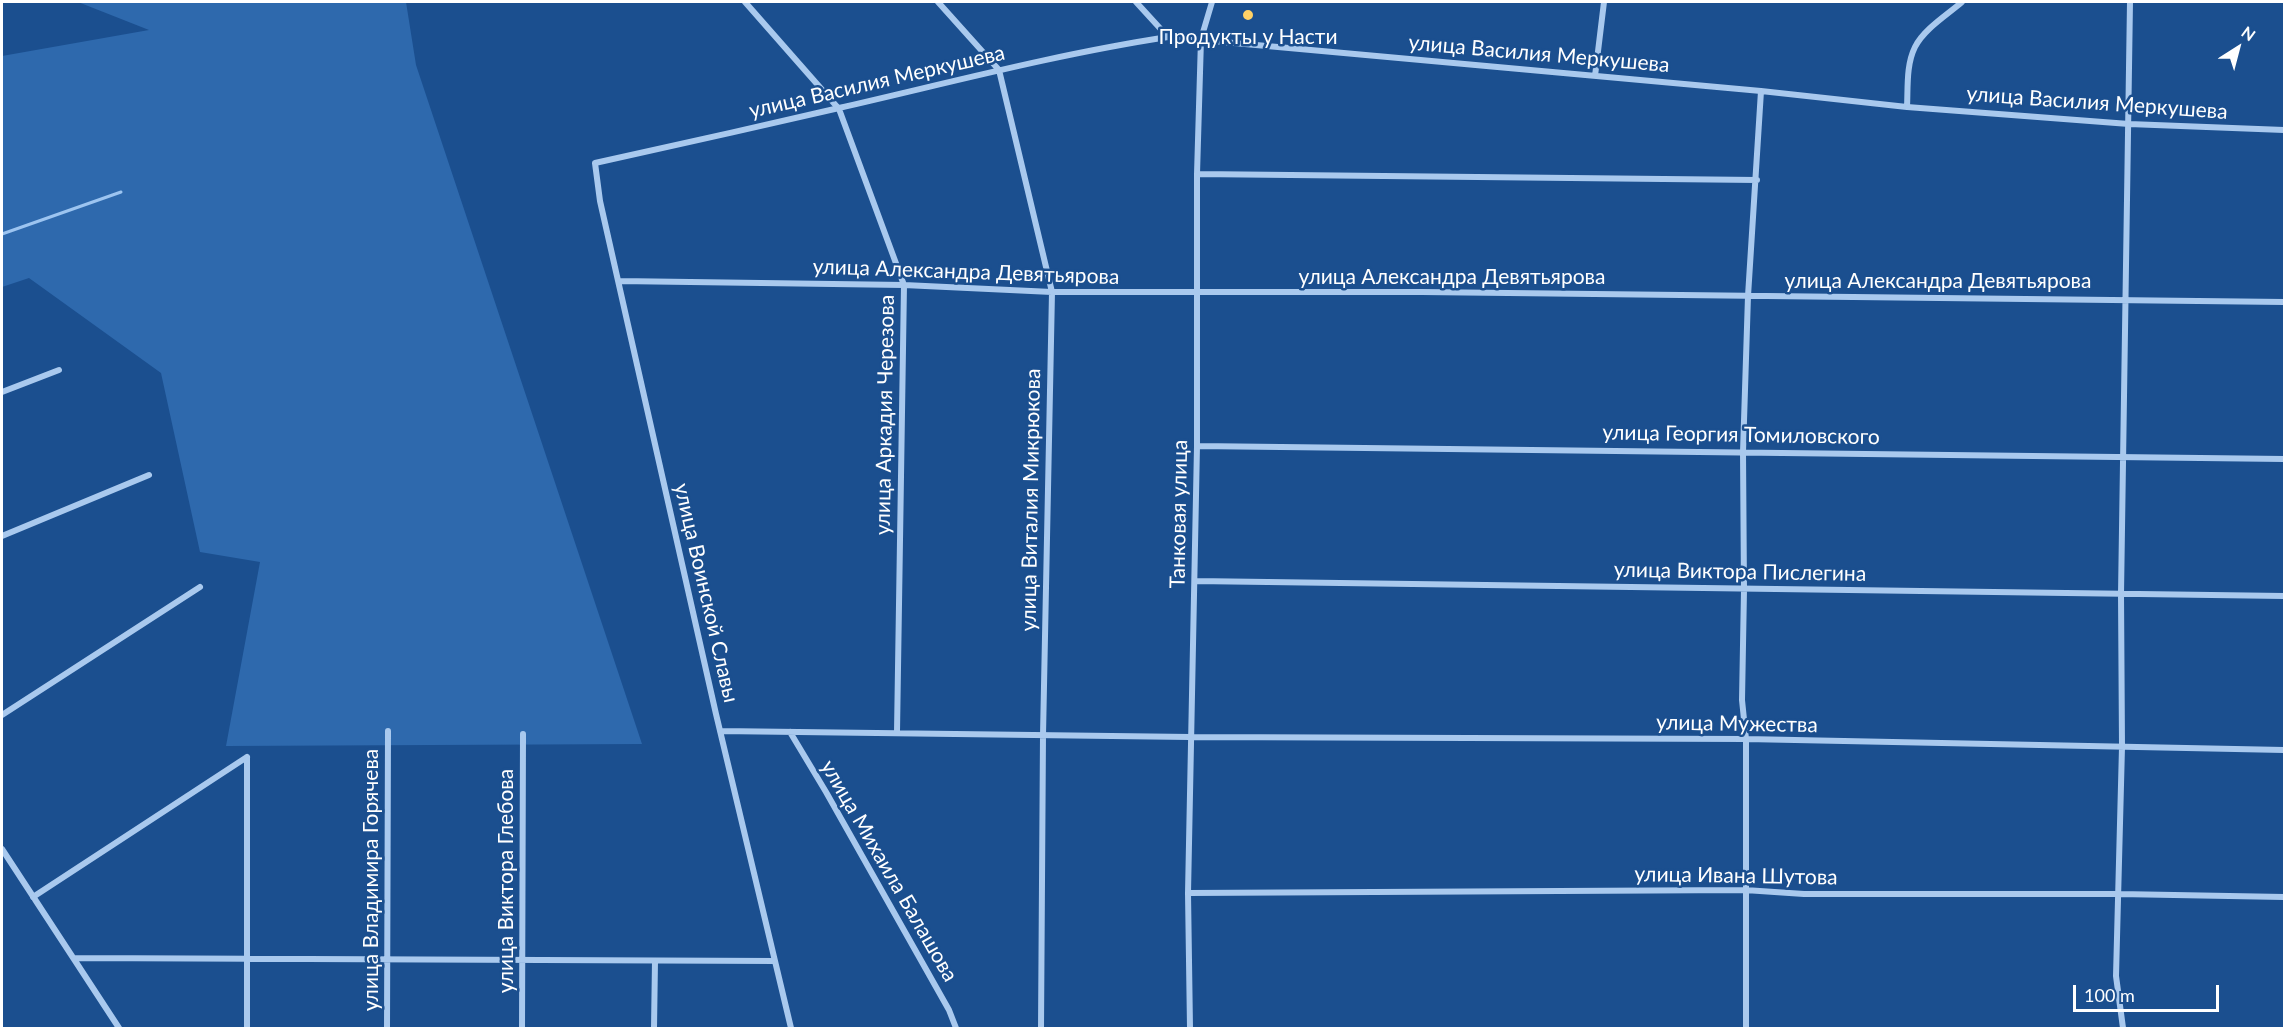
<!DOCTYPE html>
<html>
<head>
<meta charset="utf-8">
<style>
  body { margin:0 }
  #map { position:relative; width:2286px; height:1030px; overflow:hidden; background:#1b4f8f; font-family:Lato,sans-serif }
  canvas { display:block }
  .frame { position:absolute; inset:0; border:3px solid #fff; pointer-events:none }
  .north { position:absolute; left:2208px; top:18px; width:60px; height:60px; -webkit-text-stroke:4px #1b4f8f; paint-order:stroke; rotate:36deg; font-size:16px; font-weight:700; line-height:24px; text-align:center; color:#fff }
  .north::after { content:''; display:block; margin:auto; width:21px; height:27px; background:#fff; clip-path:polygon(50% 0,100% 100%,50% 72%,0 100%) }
  .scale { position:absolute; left:2073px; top:985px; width:146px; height:27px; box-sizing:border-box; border:3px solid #fff; border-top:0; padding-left:8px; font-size:18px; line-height:21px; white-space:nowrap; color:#fff; -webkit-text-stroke:4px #1b4f8f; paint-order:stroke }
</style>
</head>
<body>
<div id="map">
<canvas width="2286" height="1030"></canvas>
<div class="frame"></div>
<div class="north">N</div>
<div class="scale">100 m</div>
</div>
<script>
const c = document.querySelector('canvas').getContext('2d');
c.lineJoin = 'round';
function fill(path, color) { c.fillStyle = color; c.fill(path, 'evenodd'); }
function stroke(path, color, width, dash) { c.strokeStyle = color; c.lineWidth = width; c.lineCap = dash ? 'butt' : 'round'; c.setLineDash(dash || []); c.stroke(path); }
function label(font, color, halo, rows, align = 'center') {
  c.font = font + ' Lato,sans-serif'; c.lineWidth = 5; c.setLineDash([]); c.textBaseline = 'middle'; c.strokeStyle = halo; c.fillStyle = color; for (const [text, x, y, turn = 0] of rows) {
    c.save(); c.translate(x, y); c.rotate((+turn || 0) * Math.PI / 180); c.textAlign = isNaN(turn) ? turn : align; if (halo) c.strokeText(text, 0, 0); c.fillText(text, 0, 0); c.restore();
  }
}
fill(new Path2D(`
  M78,2H406L416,65L642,744L226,746L260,562L200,552L161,373L29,278L2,287V56L149,30Z`), '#2e69ad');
stroke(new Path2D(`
  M2,234L121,192`), '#9cc4f0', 3);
stroke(new Path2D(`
  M745,2L839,109L904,285L897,732
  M938,2L999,70L1052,292L1043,735L1041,1028
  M1136,2L1168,37L1761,91L1907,107L2129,124L2284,130
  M1595,76L1604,2
  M1907,107C1908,88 1906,65 1915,47C1924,29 1947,15 1962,2
  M1197,174L1757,180
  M619,281L904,285L1052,292H1422L2284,302
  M2,392L59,370
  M1197,446L2284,459
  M2,536L149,475
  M1195,581L2284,596
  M2,715L200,587
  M720,731L1190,737L1746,739L2284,750
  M790,732L826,792L949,1010L956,1028
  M2,849L119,1028
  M1188,893L1745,890L1804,894H2119L2284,897
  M33,897L247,757
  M74,958L775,961
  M247,1028V757
  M387,1028L388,731
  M522,1028L523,734
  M654,1028L655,961
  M791,1028L716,714L600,201L595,163C676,145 758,127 839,108C948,83 1057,54 1168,37
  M1190,1028L1188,893L1197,446V174L1201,39L1212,2
  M1746,1028V739L1742,700L1744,590L1743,452L1748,296L1761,91
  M2123,1028L2116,976L2122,747L2121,594L2130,2`), '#a9c9ee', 6);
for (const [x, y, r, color] of [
  [1248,15,6,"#ffd166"]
]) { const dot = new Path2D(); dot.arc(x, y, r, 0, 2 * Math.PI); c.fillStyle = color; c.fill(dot); stroke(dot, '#1b4f8f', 2); }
label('21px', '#fff', '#1b4f8f', [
  ["Продукты у Насти",1248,37]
]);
label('21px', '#fff', '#1b4f8f', [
  ["улица Василия Меркушева",1539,54,5],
  ["улица Василия Меркушева",877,82,-13],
  ["улица Василия Меркушева",2097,103,4],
  ["улица Александра Девятьярова",966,272,2],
  ["улица Александра Девятьярова",1452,277],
  ["улица Александра Девятьярова",1938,281],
  ["улица Аркадия Черезова",885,415,-89],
  ["улица Георгия Томиловского",1741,435,1],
  ["улица Виталия Микрюкова",1031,500,-89],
  ["Танковая улица",1179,514,-89],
  ["улица Виктора Пислегина",1740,572,1],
  ["улица Воинской Славы",706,593,77],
  ["улица Мужества",1737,724,1],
  ["улица Михаила Балашова",889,871,60],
  ["улица Ивана Шутова",1736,876,1],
  ["улица Владимира Горячева",371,880,-90],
  ["улица Виктора Глебова",506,881,-90]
]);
</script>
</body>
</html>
